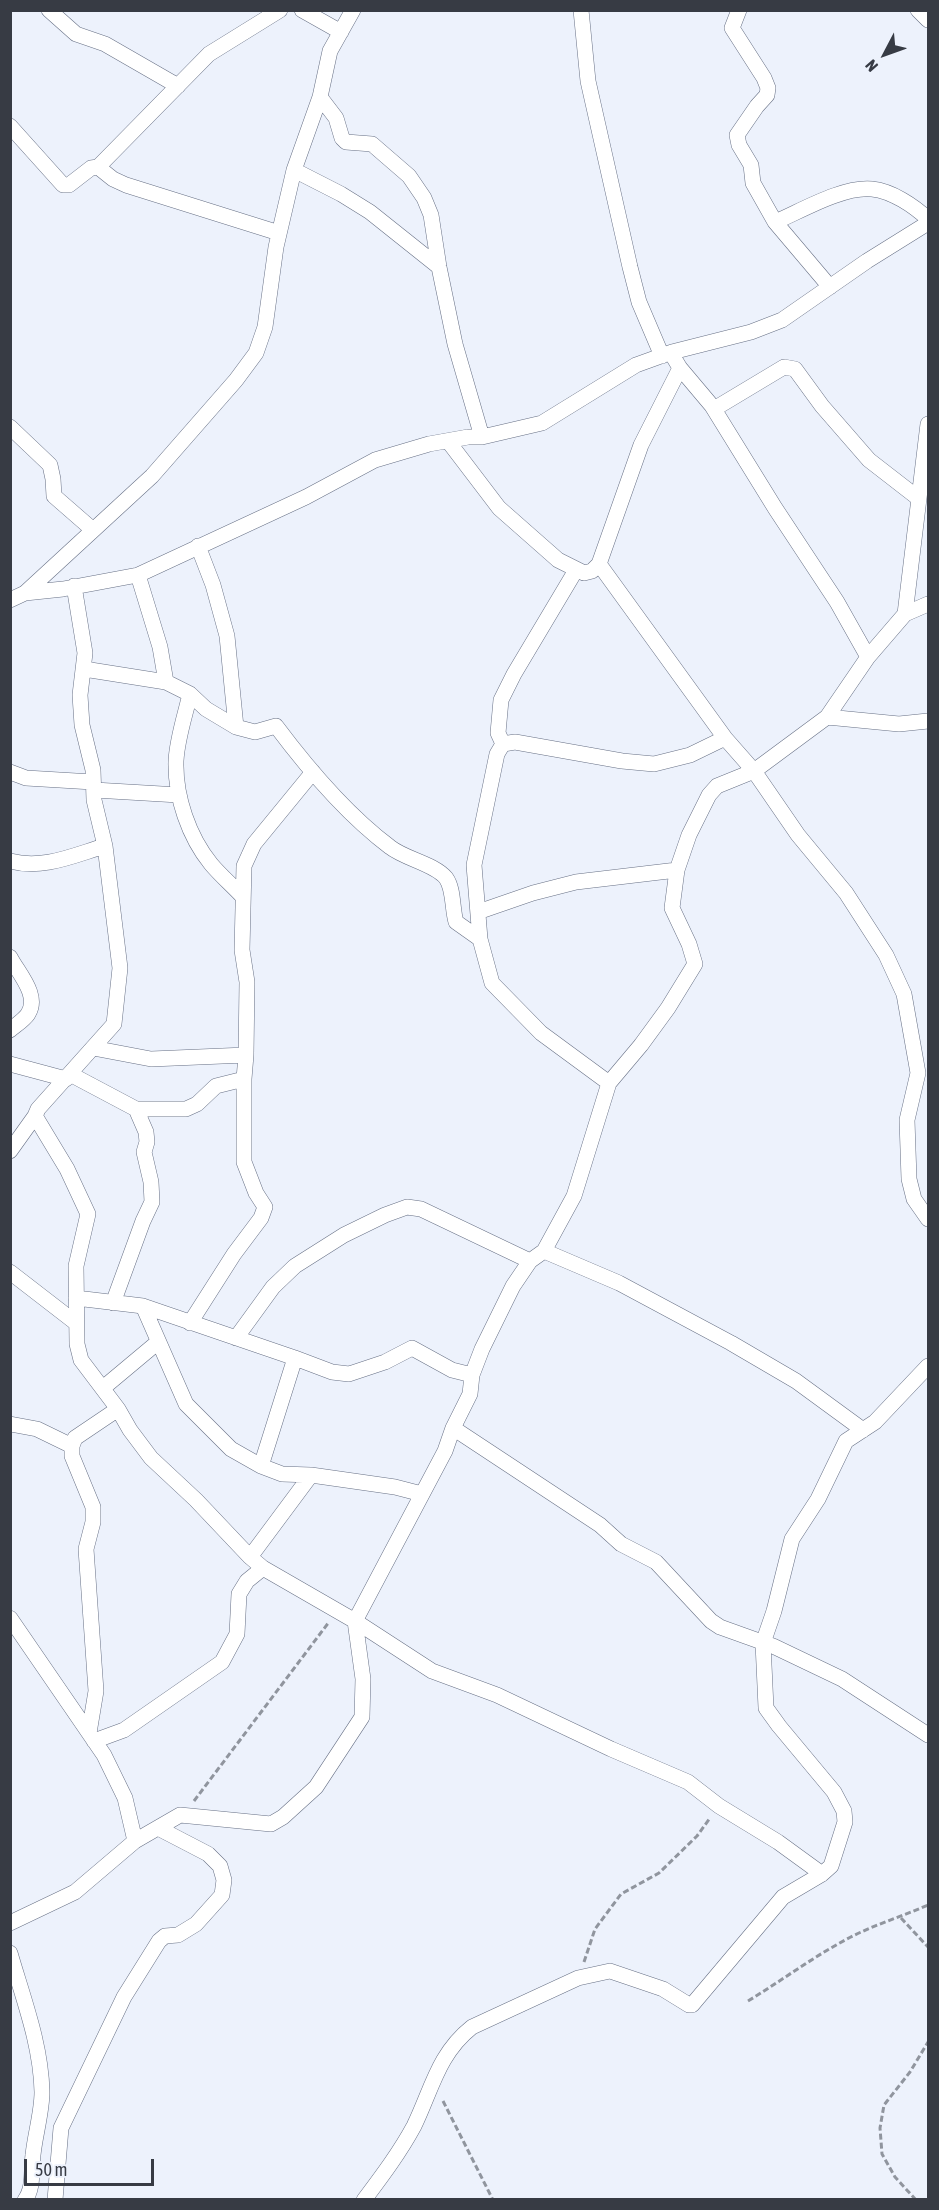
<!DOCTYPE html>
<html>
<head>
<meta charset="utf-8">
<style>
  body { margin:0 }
  #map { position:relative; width:939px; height:2210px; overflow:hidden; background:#edf2fc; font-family:"Asap Condensed",sans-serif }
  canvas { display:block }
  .frame { position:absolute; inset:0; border:12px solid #373b44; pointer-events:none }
  .north { position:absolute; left:855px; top:24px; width:60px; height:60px; -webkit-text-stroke:4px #edf2fc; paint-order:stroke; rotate:229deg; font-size:16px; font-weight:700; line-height:24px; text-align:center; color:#373b44 }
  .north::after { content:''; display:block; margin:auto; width:21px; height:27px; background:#373b44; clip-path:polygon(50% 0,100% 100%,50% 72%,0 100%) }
  .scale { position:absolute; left:24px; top:2159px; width:130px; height:27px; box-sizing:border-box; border:3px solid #373b44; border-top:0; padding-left:8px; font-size:18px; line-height:21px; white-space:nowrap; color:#373b44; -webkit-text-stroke:4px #edf2fc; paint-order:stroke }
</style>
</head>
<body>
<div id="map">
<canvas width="939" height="2210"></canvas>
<div class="frame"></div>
<div class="north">N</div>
<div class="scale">50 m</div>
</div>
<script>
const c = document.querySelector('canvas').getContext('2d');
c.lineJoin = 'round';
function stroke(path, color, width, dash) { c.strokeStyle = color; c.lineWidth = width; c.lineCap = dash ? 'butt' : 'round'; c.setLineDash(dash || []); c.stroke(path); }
const minor = new Path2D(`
  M49,10L76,34L105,44L178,86
  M302,10L341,32
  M581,10L588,81L630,267L639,302L662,356
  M739,10L732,28L764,78L768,88L767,95L757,106L737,135L739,145L751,165L753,183L775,222L830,287
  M918,10L928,20
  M320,97L336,118L342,138L346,142L372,144L409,176L424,198L431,215L439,267L455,344L482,437
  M10,126L63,185H69L91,168L98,167L113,179L126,185L279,233
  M98,167L209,54L280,10
  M294,170L341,194L370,212L439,267
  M775,222C801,211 843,186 872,189C892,191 914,206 928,219
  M671,353L680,368L712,406L775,508L837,602L868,657
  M714,409L784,367L795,369L822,406L869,460L918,498
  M10,427L50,465L53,479L54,496L93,530
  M448,441L499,508L558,560L584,573L592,571L599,564L725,738L754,771L798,835L846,893L886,955L904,994L918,1073L907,1120L909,1179L914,1199L928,1219
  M198,546L213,585L227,636L236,727
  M599,564L641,445L680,368
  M138,575L160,647L166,682
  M74,586L85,653L80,695L82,725L93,770L94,800L105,846L120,968L114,1024L38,1109L35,1116L67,1169L88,1214L76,1266L77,1344L81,1360L118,1409L130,1430L151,1458L196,1500L250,1557L263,1568L355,1621L432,1671L497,1695L611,1749L688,1782L719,1806L778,1842L822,1874
  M25,593L152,476L236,380L256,353L265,327L276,247L294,170L320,97L330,51L353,10
  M10,600L25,593L63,589L138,575L306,497L375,460L429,444L468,437H482L542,423L636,365L672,352L751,332L782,320L867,261L928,223
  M905,614L928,604
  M84,669L166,682L190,694L206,709L236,727L255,732L276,726C309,770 346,814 390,847C405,859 435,864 446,878C454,889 452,909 456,922L480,939
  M190,694C185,716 177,739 176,761C175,797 189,837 211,864C221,876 233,886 243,897
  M827,717L899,724L928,721
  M503,744L498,733L501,700L514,674L576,570
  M10,772L26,778L93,782
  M94,790L179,795
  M10,861C43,870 74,855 105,846
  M478,912L533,893L576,882L677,870
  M10,957C18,973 40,995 28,1014C24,1020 16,1025 10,1030
  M93,1048L151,1059L246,1055
  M10,1064L66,1079
  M70,1074L136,1109H186L197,1104L216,1086L244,1079
  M609,1083L541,1033L492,983L480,939L474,865L497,754L503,744L515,742L622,761L654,764L690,755L725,738
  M10,1151L35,1116
  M544,1251L619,1283L731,1343L796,1381L863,1430
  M10,1272L76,1323
  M76,1298L143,1306L295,1358L332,1372L349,1374L385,1362L412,1348L452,1370L472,1375
  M113,1303L143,1221L152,1202L151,1182L144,1152L147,1142L146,1132L136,1109
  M143,1306L186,1404L231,1449L261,1466L282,1474L311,1475L395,1487L422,1494
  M190,1323L234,1254L261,1218L265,1207L256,1193L244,1162V1079L246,1055L247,982L242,950L244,866L254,844L313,772
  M236,1338L273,1287L295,1266L344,1235L385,1215L407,1207L421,1209L530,1261
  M103,1388L158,1342
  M10,1424L37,1429L72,1446
  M453,1428L600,1525L621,1544L656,1562L711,1621L720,1627L773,1646L842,1679L928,1735
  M261,1466L295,1358
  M250,1557L311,1475
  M10,1618L104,1755L125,1798L135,1841
  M89,1733L96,1691L86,1549L93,1522V1507L72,1456V1446L75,1438L118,1409
  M94,1741L124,1730L222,1662L237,1634L239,1594L247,1581L263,1568
  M10,1923L75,1892L135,1841L180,1815L271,1824L283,1817L316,1787L362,1717L363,1679L355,1621L445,1451L453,1428L470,1394L472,1375L482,1349L513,1286L530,1261L544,1251L574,1196L609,1083L641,1045L668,1008L695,964L689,944L672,908L677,870L689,835L709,795L717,786L754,771L827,717L868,657L905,614L928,424
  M10,1953C23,1998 41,2044 42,2092C42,2112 35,2135 33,2155C31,2170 34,2188 25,2200
  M55,2200L61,2128L124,1997L159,1941L165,1936L178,1935L196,1924L222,1895L224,1880L220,1866L208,1854L158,1828
  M364,2200C382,2176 400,2152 414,2126C432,2089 438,2054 472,2027L578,1978L610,1971L663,1989L689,2005H692L783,1897L822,1874L831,1866L845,1822L844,1811L834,1792L779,1726L766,1708L763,1643L774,1611L792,1539L818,1499L846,1441L875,1422L928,1366`);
stroke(minor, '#677085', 16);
stroke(new Path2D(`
  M194,1801L329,1622
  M901,1918L928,1947
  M584,1962L595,1929L621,1894L659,1873L697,1836L710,1818
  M748,2001C781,1981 813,1957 847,1939C873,1925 901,1917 928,1905
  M443,2101L493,2200
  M916,2200L895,2177L882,2154L880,2128L884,2105L910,2072L928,2042`), '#90959e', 3, [6, 3]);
stroke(minor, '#fff', 15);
</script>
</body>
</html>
